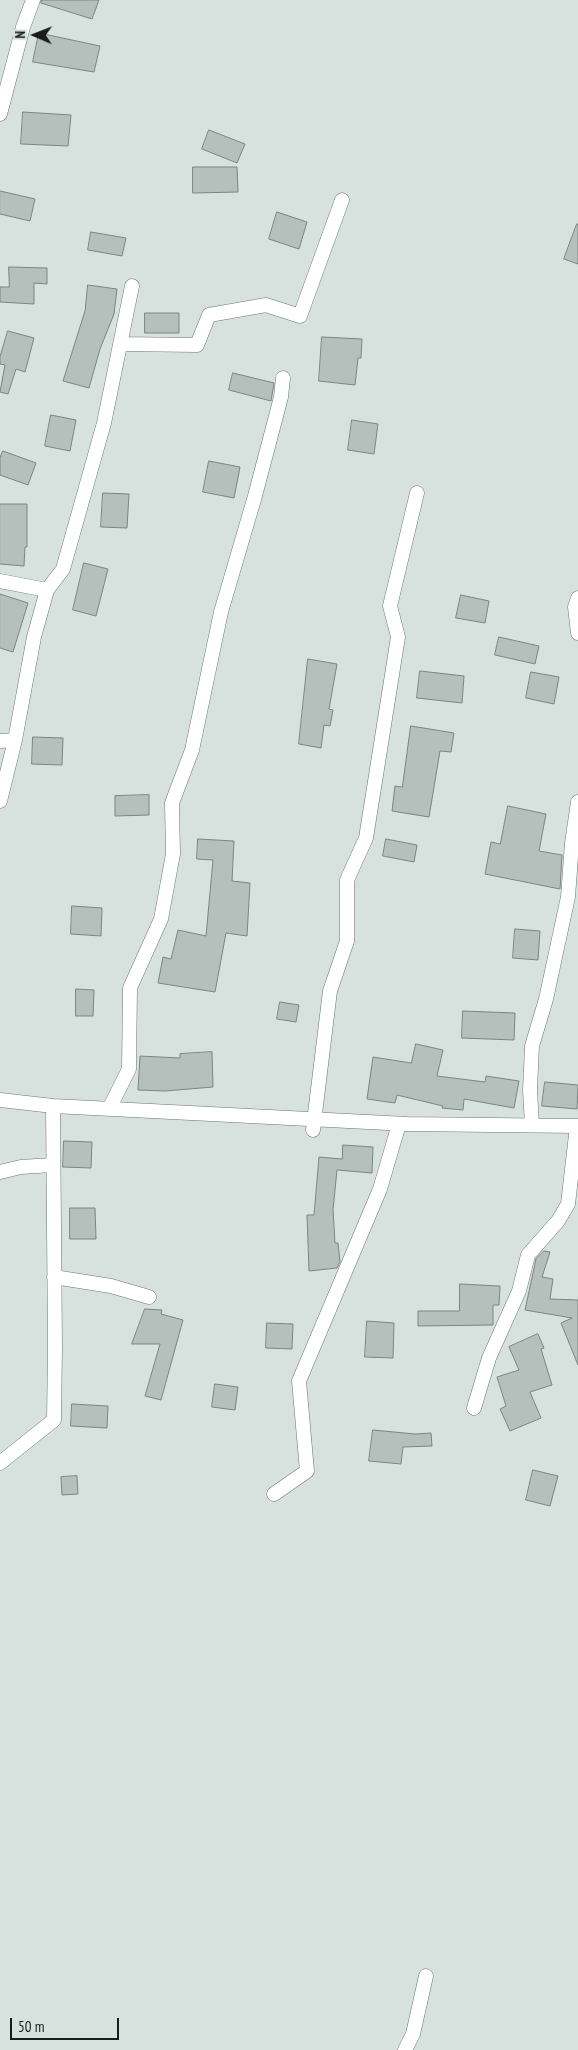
<!DOCTYPE html>
<html>
<head>
<meta charset="utf-8">
<style>
  body { margin:0 }
  #map { position:relative; width:578px; height:2050px; overflow:hidden; background:#d7e2de; font-family:"PT Sans Narrow",sans-serif }
  canvas { display:block }
  .north { position:absolute; left:10px; top:10px; width:50px; height:50px; -webkit-text-stroke:4px #d7e2de; paint-order:stroke; rotate:271deg; font-size:14px; font-weight:700; line-height:20px; text-align:center; color:#181c1a }
  .north::after { content:''; display:block; margin:auto; width:18px; height:22px; background:#181c1a; clip-path:polygon(50% 0,100% 100%,50% 72%,0 100%) }
  .scale { position:absolute; left:10px; top:2018px; width:109px; height:22px; box-sizing:border-box; border:2px solid #181c1a; border-top:0; padding-left:6px; font-size:15px; line-height:18px; white-space:nowrap; color:#181c1a; -webkit-text-stroke:4px #d7e2de; paint-order:stroke }
</style>
</head>
<body>
<div id="map">
<canvas width="578" height="2050"></canvas>
<div class="north">N</div>
<div class="scale">50 m</div>
</div>
<script>
const c = document.querySelector('canvas').getContext('2d');
c.lineJoin = 'round';
function fill(path, color) { c.fillStyle = color; c.fill(path, 'evenodd'); }
function stroke(path, color, width, dash) { c.strokeStyle = color; c.lineWidth = width; c.lineCap = dash ? 'butt' : 'round'; c.setLineDash(dash || []); c.stroke(path); }
const building = new Path2D(`
  M42,0H99L92,19L41,3Z
  M39,33L100,46L94,72L33,62Z
  M23,112L71,115L68,146L21,144Z
  M209,130L245,144L237,163L202,149Z
  M193,167H237L238,192L193,193Z
  M0,191L35,199L30,221L0,214Z
  M277,212L307,222L299,249L269,239Z
  M577,224H578V264L564,259Z
  M91,232L126,238L122,256L88,250Z
  M9,267L47,268V284L34,283V304L0,302V287H9Z
  M88,285L117,289L114,314L100,349L89,388L63,381L85,311Z
  M145,313H179V333H145Z
  M8,331L34,338L25,372L16,369L8,394L0,392L5,365L0,364V357Z
  M322,337L362,339L361,358H358L355,385L319,381Z
  M233,373L274,383L271,401L229,390Z
  M51,415L76,420L70,451L45,446Z
  M352,420L378,424L374,454L348,450Z
  M3,451L36,463L28,485L0,475V458Z
  M209,461L240,467L234,498L203,492Z
  M103,493L129,494L127,528L101,527Z
  M0,504H27V547H25L24,566L0,564Z
  M84,563L108,569L96,616L73,610Z
  M0,594L28,603L13,652L0,648Z
  M461,595L489,601L485,623L456,618Z
  M499,637L539,646L535,664L495,655Z
  M308,659L337,664L329,709L333,710L330,726L324,725L321,748L299,744Z
  M420,671L464,676L462,703L417,698Z
  M531,672L559,677L554,704L526,698Z
  M411,726L454,733L451,752L440,751L429,817L392,811L395,786L402,787Z
  M33,737L63,738L62,765L32,764Z
  M149,795V815L115,816V796Z
  M508,806L546,814L539,851L562,855L560,889L485,874L491,842L500,844Z
  M198,839L234,841L232,881L250,883L247,936L226,933L215,992L158,983L163,957L171,959L178,930L206,936L213,860L197,859Z
  M386,839L417,845L414,862L383,856Z
  M72,906L102,908L101,936L71,934Z
  M515,929L540,931L538,960L513,958Z
  M76,989L94,990L93,1016H76Z
  M280,1002L299,1005L296,1022L277,1019Z
  M463,1011L515,1013L514,1040L462,1038Z
  M416,1044L443,1050L437,1076L485,1082L486,1076L519,1081L514,1108L464,1099L463,1110L442,1108L443,1106L397,1095L395,1103L367,1099L373,1057L411,1063Z
  M212,1052L213,1087L165,1091L138,1090L140,1056L180,1058V1054Z
  M545,1082L578,1085L577,1109L542,1106Z
  M64,1141L92,1142L91,1168L63,1167Z
  M343,1145L373,1147L372,1173L337,1170L333,1210L335,1243H338L340,1262L337,1268L309,1271L307,1215H314L319,1157L342,1159Z
  M70,1208H95L96,1239H70Z
  M544,1251L550,1252L542,1277L553,1279L550,1299L578,1300V1365L561,1323L572,1318L525,1310L536,1259Z
  M460,1284L500,1286L499,1305H493V1325L418,1326V1311H459Z
  M145,1309L162,1310L161,1314L183,1320L161,1400L145,1396L160,1344H132Z
  M367,1321L394,1323L393,1358L365,1357Z
  M267,1323L293,1324L292,1349L266,1348Z
  M538,1334L544,1348L541,1349L552,1385L530,1392L541,1418L510,1431L500,1409L506,1406L497,1377L519,1370L509,1347Z
  M215,1384L238,1387L235,1410L212,1407Z
  M72,1404L108,1406L107,1428L71,1426Z
  M373,1430L415,1434L431,1433L432,1446L403,1447L401,1464L369,1461Z
  M533,1470L558,1476L550,1506L526,1500Z
  M77,1476L78,1494L62,1495L61,1477Z`);
fill(building, '#b5c0bc');
stroke(building, '#7a8581', 1);
const minor = new Path2D(`
  M0,114L23,27L33,0
  M120,344L197,345L209,315L266,305L300,316L342,200
  M0,581L47,590L34,637L15,740
  M47,590L63,569L104,423L132,286
  M578,598L575,607L578,633
  M0,741L15,740L0,801
  M0,1100L53,1106L407,1124L578,1126
  M109,1109L129,1069L130,988L161,919L173,854L172,803L192,750L221,612L255,496L281,397L283,378
  M532,1125L530,1090L532,1046L546,999L568,897L572,843L578,802
  M313,1130L330,991L347,941V880L366,838L398,637L390,606L417,493
  M0,1172L21,1167L52,1165
  M54,1277L111,1286L149,1297
  M474,1408L489,1358L519,1291L528,1255L558,1221L568,1204L577,1126
  M0,1463L54,1420L55,1348L53,1106
  M274,1494L307,1471L299,1381L380,1189L399,1124
  M405,2050L413,2034L426,1976`);
stroke(minor, '#6b7672', 15);
stroke(minor, '#fff', 14);
</script>
</body>
</html>
